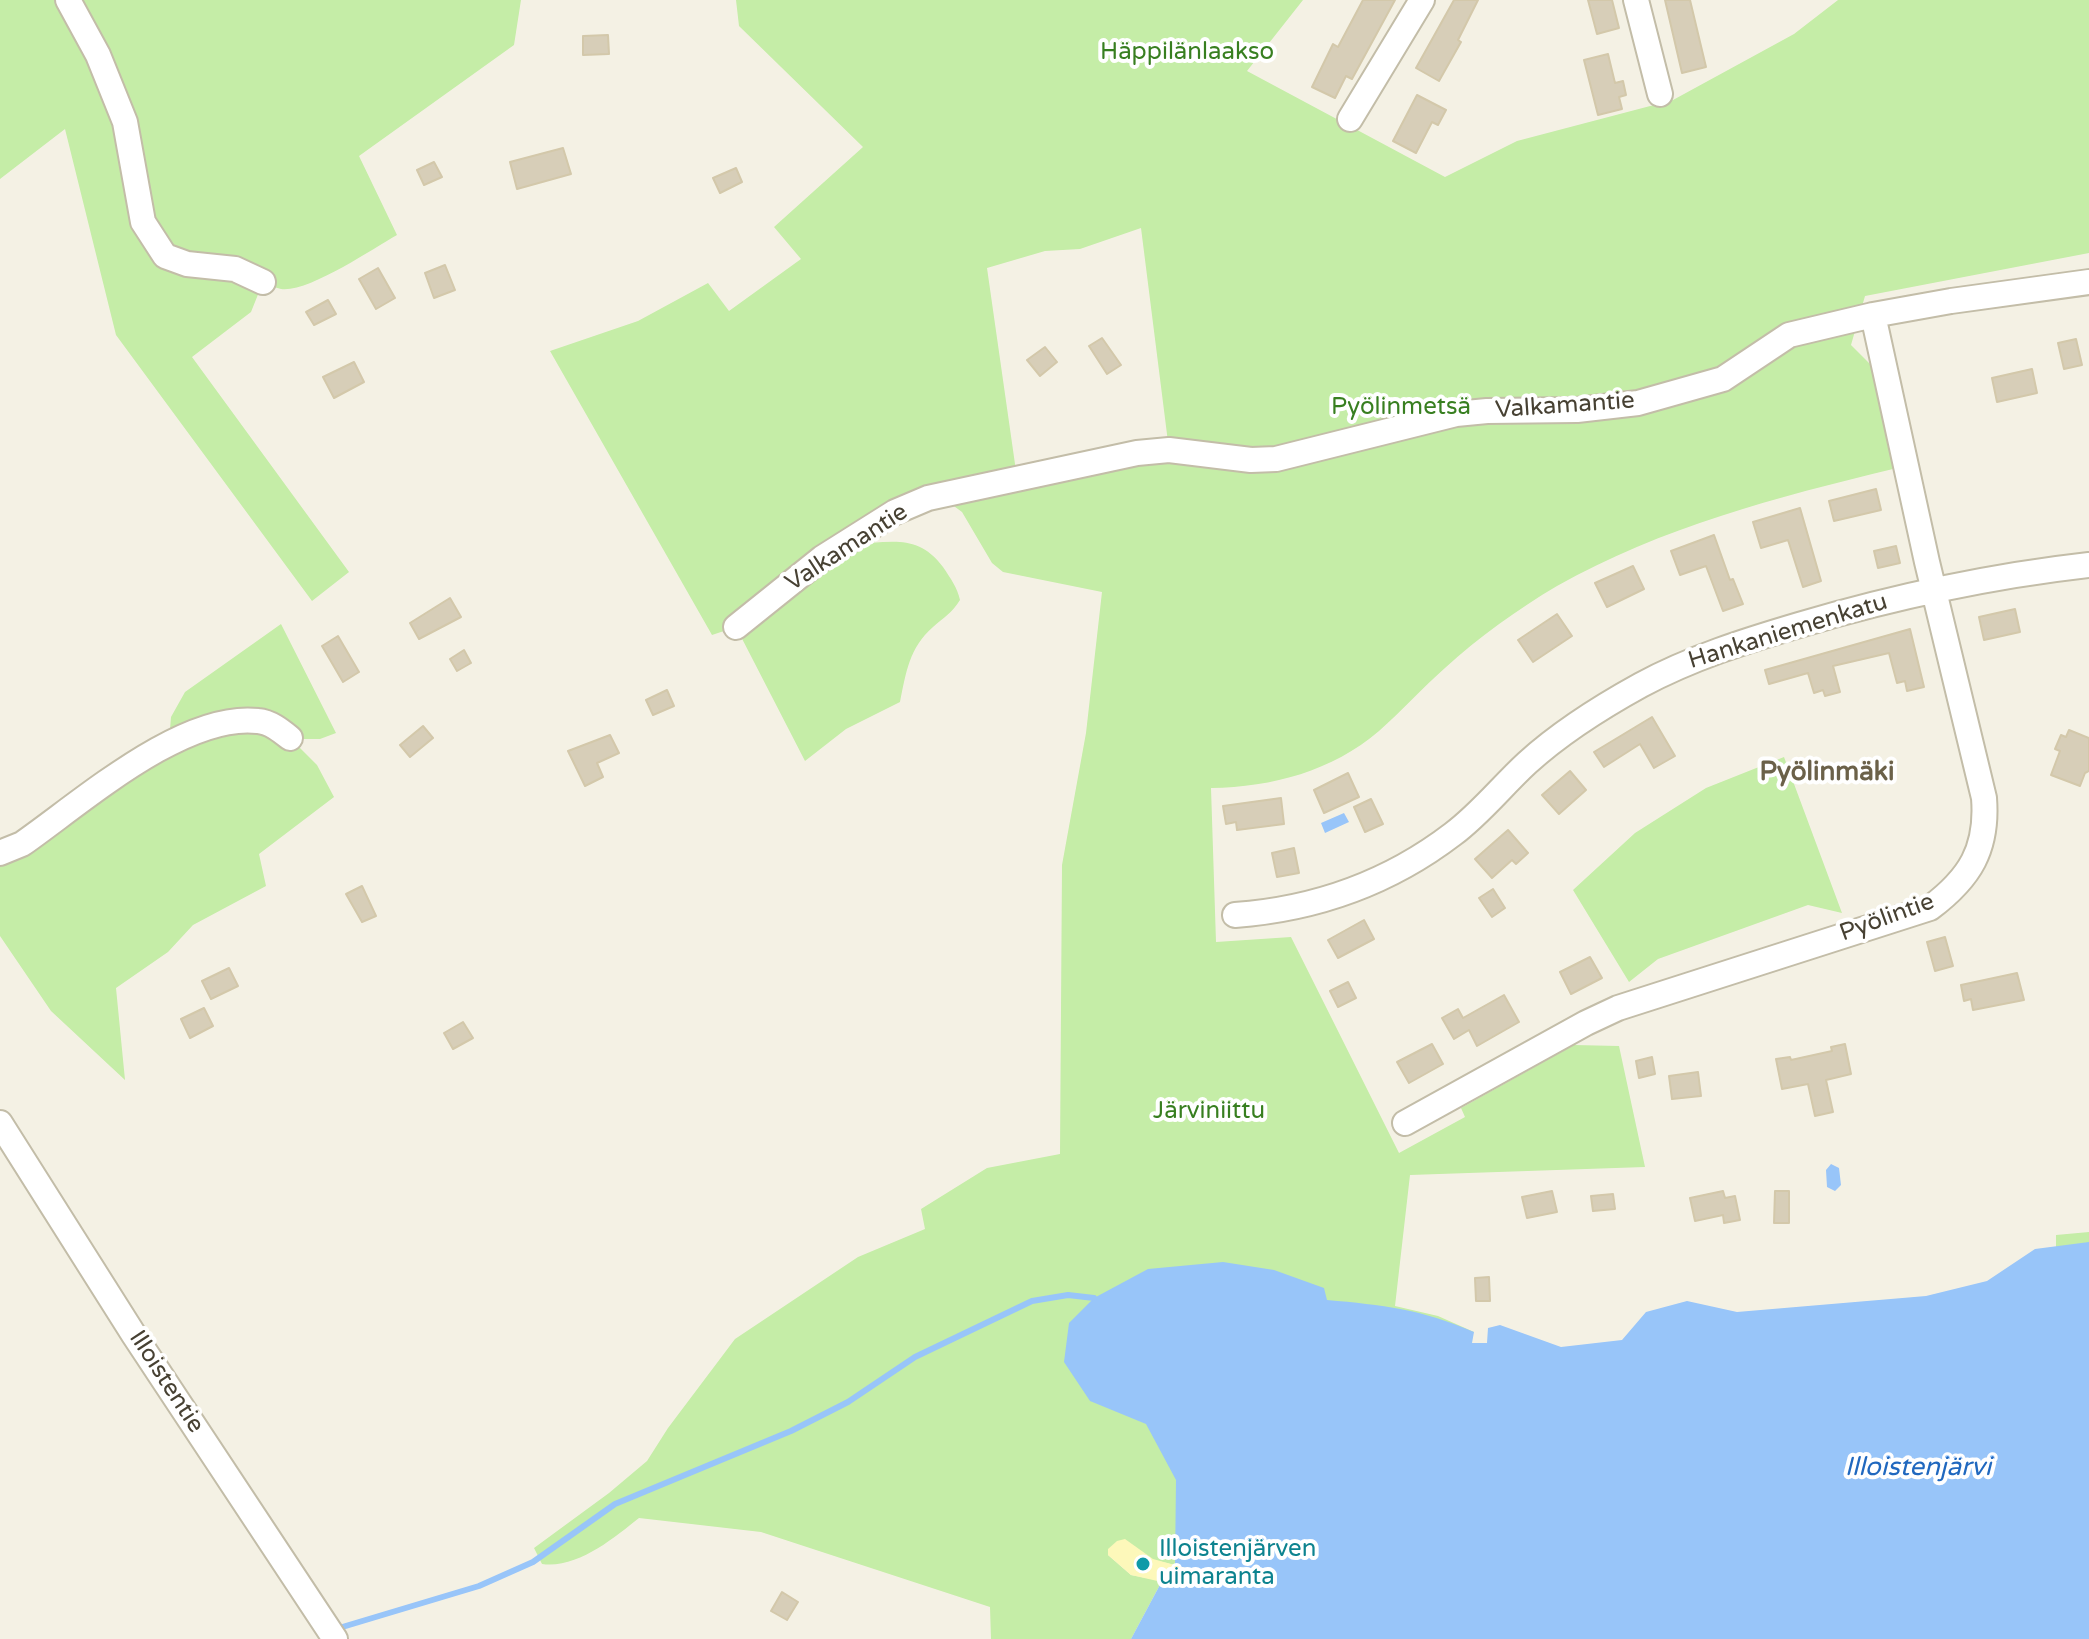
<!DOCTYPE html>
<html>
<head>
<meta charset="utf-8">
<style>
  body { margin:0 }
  canvas { display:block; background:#f4f1e4 }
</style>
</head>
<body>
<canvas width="2089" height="1639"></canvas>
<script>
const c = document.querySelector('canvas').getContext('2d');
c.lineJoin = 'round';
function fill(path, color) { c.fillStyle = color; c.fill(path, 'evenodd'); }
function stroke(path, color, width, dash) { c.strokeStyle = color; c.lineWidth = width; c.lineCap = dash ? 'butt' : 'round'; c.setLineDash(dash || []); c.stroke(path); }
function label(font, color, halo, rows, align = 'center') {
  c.font = font + ' "Varela Round",sans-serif'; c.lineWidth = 8; c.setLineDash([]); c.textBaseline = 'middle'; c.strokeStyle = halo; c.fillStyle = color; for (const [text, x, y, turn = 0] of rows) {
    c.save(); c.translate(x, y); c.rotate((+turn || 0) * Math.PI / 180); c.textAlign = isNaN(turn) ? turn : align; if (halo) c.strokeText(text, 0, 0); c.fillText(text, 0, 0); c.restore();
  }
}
fill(new Path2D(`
  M0,0H521L514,45L359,156L397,235C372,249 308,293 281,289C275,288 269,284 263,282L251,312L192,357L349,572L312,601L116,335L65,129L0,179Z
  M736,0H1303L1247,71L1445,177L1517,141L1673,100L1794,34L1838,0H2089V253L1865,296L1851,345L1871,365L1893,469C1777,497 1662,527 1557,586C1518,609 1479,637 1445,668C1422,688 1402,711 1379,731C1332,771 1273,787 1211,788L1216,942L1291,937L1399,1153L1465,1117L1461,1108L1574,1045L1619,1046L1645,1167L1410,1175L1395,1306L1438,1316L1474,1332L1175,1565L1108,1549V1555L1131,1575L1162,1581L1131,1639H991L990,1607L761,1532L639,1518C614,1538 577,1569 542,1564L534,1548L609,1493L647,1461L668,1428L735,1339L858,1257L925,1229L921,1209L987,1168L1060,1154L1062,865L1086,733L1102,592L1003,572L992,563L962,512L947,501L846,544C886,545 915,530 943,567C951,579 957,587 960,600C952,613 943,618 933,627C909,648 906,673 900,702L846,729L805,761L736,627L712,635L550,351L638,321L708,283L729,311L801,259L774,227L863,147L739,26ZM1141,228L1169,450L1017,478L987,268L1045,251L1080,249Z
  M281,624L336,733L320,739H291L317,765L334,797L259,854L266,886L193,925L168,952L116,988L125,1080L51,1011L0,936V853L169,742L171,717L185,692Z
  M1784,757L1842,913L1808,905L1658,959L1629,982L1573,890L1635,833L1706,788Z
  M2089,1232V1303L2056,1247V1235Z`), '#c5eda7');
fill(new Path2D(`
  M1125,1539L1153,1559L1189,1569L1184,1587L1131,1575L1108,1555V1549L1117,1541Z`), '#fdf8ba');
fill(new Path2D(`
  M1344,813L1349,822L1325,833L1321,823Z
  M1831,1164L1839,1168L1841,1185L1835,1191L1827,1187L1826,1170Z
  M2089,1242V1639H1131L1162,1581L1183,1587L1189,1569L1175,1565L1176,1480L1146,1424L1090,1401L1064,1362L1069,1323L1094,1298L1148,1269L1223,1262L1274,1270L1324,1288L1327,1300C1383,1305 1421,1309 1474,1332L1472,1343H1487L1488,1328L1500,1325L1561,1347L1622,1340L1646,1312L1687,1301L1737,1312L1926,1296L1987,1281L2035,1249Z`), '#98c5f9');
stroke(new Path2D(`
  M339,1628L479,1586L533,1562L615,1504L791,1431L848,1402L915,1357L1032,1301L1068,1295L1094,1298`), '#98c5f9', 6);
const building = new Path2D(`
  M1363,0H1395L1352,79L1346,76L1335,98L1312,87L1333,44L1338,47Z
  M1454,0H1478L1458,40L1461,42L1439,81L1416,68Z
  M1588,0H1612L1619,28L1597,34Z
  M1665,0H1690L1706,67L1682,73Z
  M608,35L609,54L583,55V36Z
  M1608,54L1615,83L1623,81L1626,95L1619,97L1622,109L1598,115L1584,60Z
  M1417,95L1446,110L1438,125L1432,122L1416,153L1393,141Z
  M563,148L571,174L517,189L510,162Z
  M434,162L442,177L424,185L417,170Z
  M736,168L742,182L720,193L713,178Z
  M445,265L455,290L434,298L425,273Z
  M378,268L395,298L376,309L359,279Z
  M328,300L336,314L314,325L306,312Z
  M1102,338L1121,365L1107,374L1089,346Z
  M2076,339L2082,365L2064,369L2058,343Z
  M1045,347L1057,362L1040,376L1027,360Z
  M354,362L364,382L334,398L323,377Z
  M2032,369L2037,393L1997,402L1992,378Z
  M1876,489L1881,510L1834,521L1829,501Z
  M1800,508L1821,581L1803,587L1788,540L1761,548L1753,522Z
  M1714,535L1730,580L1733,579L1743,604L1723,611L1706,566L1680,575L1671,551Z
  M1896,546L1900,563L1878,568L1874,551Z
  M1633,566L1644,589L1607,607L1595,583Z
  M450,598L461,617L419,639L410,623Z
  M2015,609L2020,632L1984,640L1979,617Z
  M1557,614L1572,636L1533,662L1518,640Z
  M1910,629L1924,687L1907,691L1905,681L1897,683L1889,653L1833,666L1840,692L1825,696L1823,690L1814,693L1808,673L1769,684L1765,670Z
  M338,636L359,672L343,682L322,646Z
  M464,650L471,663L457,671L450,659Z
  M667,690L674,706L653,715L646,700Z
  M1652,717L1675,756L1654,768L1640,744L1604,767L1594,752Z
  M423,726L433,738L410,757L400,745Z
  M2069,730L2089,738V771L2085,773L2080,786L2051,775L2060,751L2055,749L2061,735L2066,737Z
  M610,735L619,753L597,763L603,777L585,786L568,751Z
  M1570,771L1586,790L1559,814L1542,795Z
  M1348,773L1359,797L1324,813L1314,790Z
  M1281,798L1284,824L1237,830L1236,822L1226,824L1223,806Z
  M1371,799L1383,824L1365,832L1354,807Z
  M1508,830L1528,853L1516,864L1512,860L1492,878L1475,859Z
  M1294,848L1299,873L1277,877L1272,853Z
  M362,886L376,916L362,922L346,894Z
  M1493,889L1505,908L1492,917L1479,898Z
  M1364,920L1374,939L1338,958L1328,940Z
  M1945,937L1953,966L1935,971L1927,942Z
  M1590,957L1602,978L1571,994L1560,972Z
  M229,968L238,986L211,999L202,981Z
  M2017,973L2024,1000L1973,1010L1971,999L1964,1001L1961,985Z
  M1348,982L1356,998L1338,1007L1330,991Z
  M1504,995L1519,1022L1477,1046L1469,1030L1454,1039L1442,1018L1458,1009L1463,1018Z
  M204,1008L213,1026L190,1038L181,1019Z
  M463,1022L473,1038L453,1049L444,1033Z
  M1432,1044L1443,1064L1409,1083L1397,1062Z
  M1845,1044L1851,1074L1826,1080L1833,1112L1815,1116L1808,1084L1782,1089L1776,1059L1790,1057L1791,1060L1832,1051L1831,1047Z
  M1652,1057L1655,1074L1639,1078L1636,1061Z
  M1698,1072L1701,1096L1672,1099L1669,1076Z
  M1552,1191L1557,1212L1527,1218L1522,1197Z
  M1723,1191L1725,1198L1735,1196L1740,1220L1724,1223L1723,1215L1695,1221L1690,1198Z
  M1775,1191H1789V1223H1774Z
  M1613,1194L1615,1209L1593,1211L1591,1196Z
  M1489,1277L1490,1301H1476L1475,1278Z
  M782,1592L798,1602L787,1620L771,1611Z`);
fill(building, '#d7ceb8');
stroke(building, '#d3c8aa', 2);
const minor = new Path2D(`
  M68,0L98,55L125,122L143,222L165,256L187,264L235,269L263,282
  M1636,0L1660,94
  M1350,119L1422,0
  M736,627L822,558L895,512L928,498L1137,453L1169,450L1251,460L1276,459L1456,414L1487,411L1577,410L1638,403L1723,379L1789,335L1873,315L1951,301L2089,282
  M0,853L22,844C81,803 183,712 258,721C270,722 280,730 290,738
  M1235,915C1316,909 1389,883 1453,834C1480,814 1502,786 1527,763C1561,732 1601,707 1641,685C1691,658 1745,641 1799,625C1894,597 1991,576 2089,565
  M0,1123L134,1335L335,1639
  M1405,1123L1586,1023L1618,1008L1930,908C1970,878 1988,849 1984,798L1927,562L1873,315`);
stroke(minor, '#c3bda8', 28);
stroke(minor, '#fff', 24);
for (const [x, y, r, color] of [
  [1143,1564,8,"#0f9aa8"]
]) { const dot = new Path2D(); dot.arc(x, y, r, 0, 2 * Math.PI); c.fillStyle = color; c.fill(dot); stroke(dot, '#fff', 3); }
label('24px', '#387f20', '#fff', [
  ["Häppilänlaakso",1187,53],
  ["Pyölinmetsä",1401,408],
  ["Järviniittu",1209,1112]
]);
label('24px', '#474133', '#fff', [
  ["Valkamantie",1565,406,-4],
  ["Valkamantie",847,548,-33],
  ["Hankaniemenkatu",1788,632,-17],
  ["Pyölintie",1887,918,-20],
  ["Illoistentie",166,1382,57]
]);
label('24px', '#0d838f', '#fff', [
  ["Illoistenjärven",1159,1550],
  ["uimaranta",1159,1578]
], 'left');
label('bold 26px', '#6b6149', '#fff', [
  ["Pyölinmäki",1827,773]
]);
label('italic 26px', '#2068bf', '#fff', [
  ["Illoistenjärvi",1918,1468]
]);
</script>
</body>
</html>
